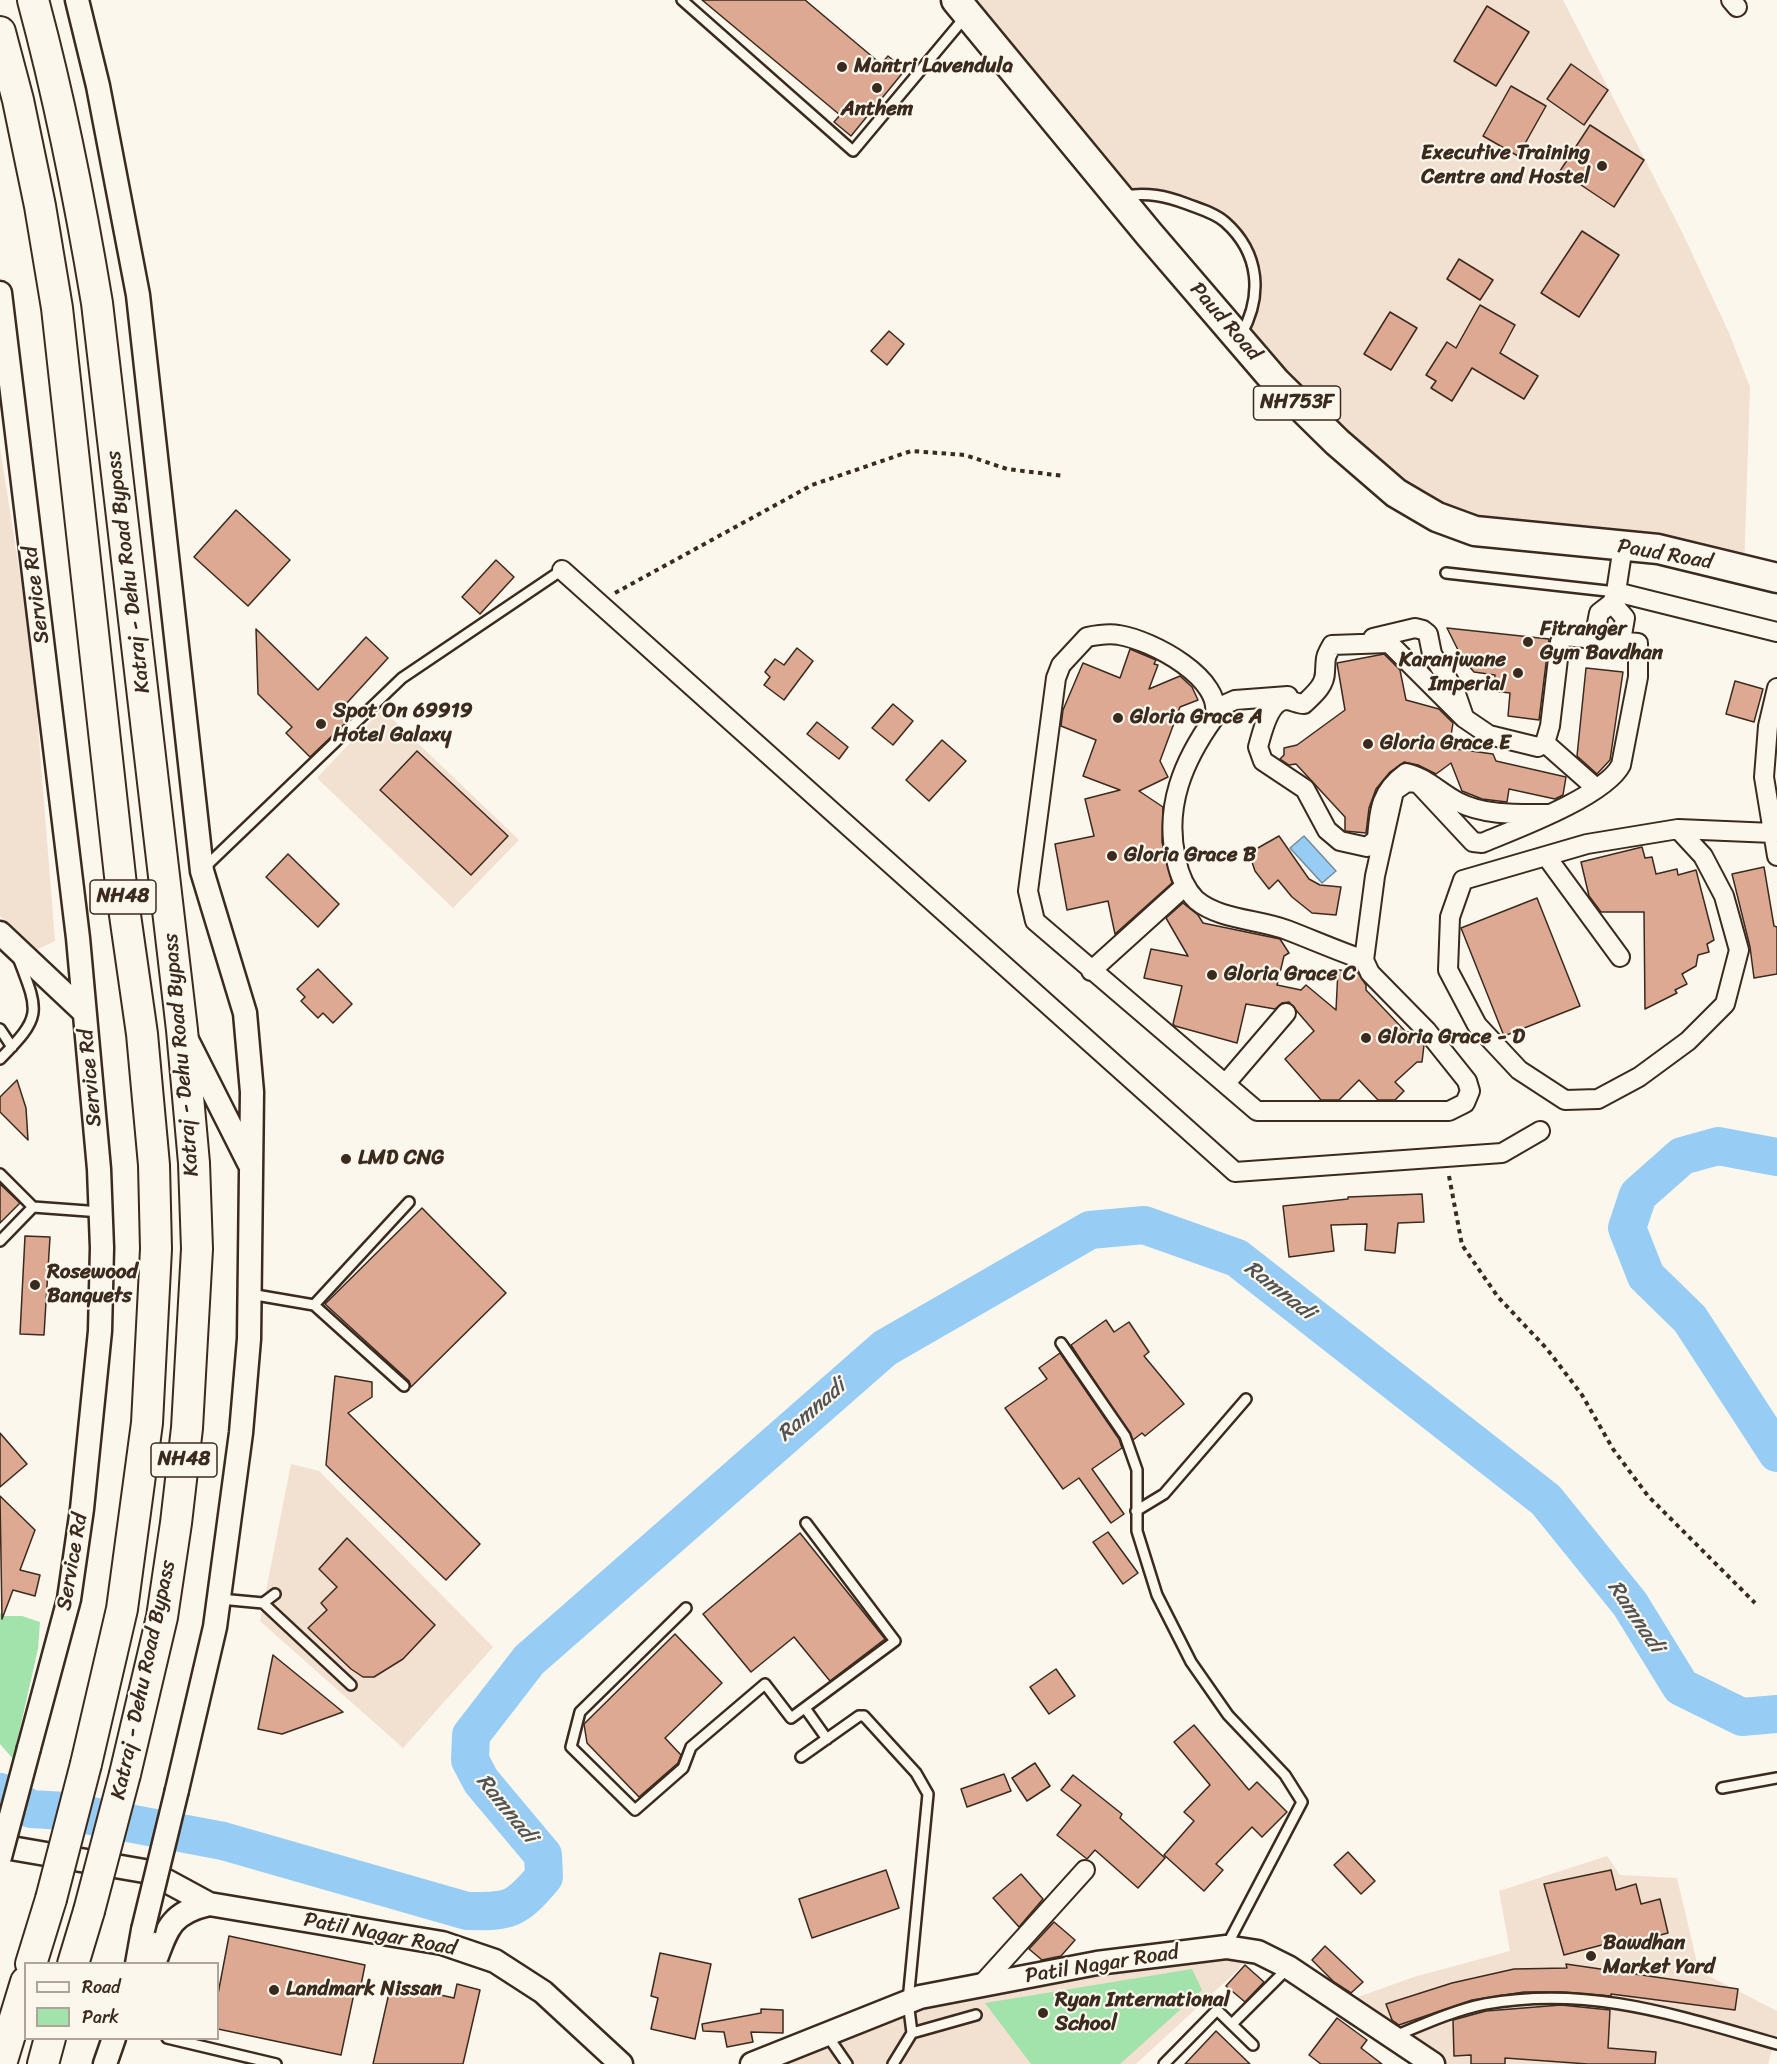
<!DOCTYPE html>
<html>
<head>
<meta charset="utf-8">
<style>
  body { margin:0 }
  #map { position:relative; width:1777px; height:2064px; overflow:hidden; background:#fbf7ec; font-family:Sriracha,sans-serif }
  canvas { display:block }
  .legend { position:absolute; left:24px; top:1962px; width:195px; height:78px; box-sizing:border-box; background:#fbf7ec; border:2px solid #aea59a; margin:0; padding:8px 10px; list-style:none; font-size:18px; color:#3b2a1e }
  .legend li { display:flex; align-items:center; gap:12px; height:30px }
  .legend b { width:30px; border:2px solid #aea59a }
</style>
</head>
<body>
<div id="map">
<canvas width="1777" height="2064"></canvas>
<ul class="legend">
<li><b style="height:8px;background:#fbf7ec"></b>Road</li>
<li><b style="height:16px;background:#a2e2ab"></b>Park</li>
</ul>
</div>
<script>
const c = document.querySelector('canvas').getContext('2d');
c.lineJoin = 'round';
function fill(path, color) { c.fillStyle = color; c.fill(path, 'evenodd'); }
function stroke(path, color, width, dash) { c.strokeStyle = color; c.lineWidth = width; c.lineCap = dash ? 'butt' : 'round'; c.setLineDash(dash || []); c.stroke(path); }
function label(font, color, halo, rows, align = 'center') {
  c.font = font + ' Sriracha,sans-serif'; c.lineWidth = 4.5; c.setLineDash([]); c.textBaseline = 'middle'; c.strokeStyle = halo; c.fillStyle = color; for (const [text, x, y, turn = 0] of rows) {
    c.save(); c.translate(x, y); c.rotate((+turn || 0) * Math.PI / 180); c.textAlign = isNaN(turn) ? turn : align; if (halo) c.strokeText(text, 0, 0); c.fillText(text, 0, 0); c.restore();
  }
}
fill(new Path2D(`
  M976,0H1563L1682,232L1729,333L1750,387L1744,570L1437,517L1240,339L1257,287L1251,259L1224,221L1124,186Z
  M0,448L32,651L55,941L36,950L0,916Z
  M382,709L519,840L453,908L317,778Z
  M291,1464L319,1471L493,1647L403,1748L260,1621Z
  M1607,1856L1620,1875L1677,1878L1699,1971L1777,2011V2032L1768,2064H1444L1356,2003L1358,1997L1414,1977L1510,1951L1499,1891Z
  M1227,1951L1245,1960L1238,1970L1136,2064H762L918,2004Z`), '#f2e0d1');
fill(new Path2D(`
  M0,1613L4,1616H22L40,1622L38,1649L13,1759L0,1744Z
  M1192,1969L1202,1990L1120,2064H1031L985,2003Z`), '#a2e2ab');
const water = new Path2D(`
  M1304,836L1336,871L1322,883L1290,848Z`);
fill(water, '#97cdf5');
stroke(water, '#728c9f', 1.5);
stroke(new Path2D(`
  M1777,1157L1718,1146L1682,1156L1638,1195L1627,1228L1646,1276L1690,1319L1777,1453
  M0,1792L31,1809L65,1811L223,1841L467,1911C510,1912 516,1910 544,1877L543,1855L481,1781L470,1760L471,1735L529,1660L885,1348L1090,1230L1144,1225L1237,1258L1546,1500L1630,1604L1681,1687L1742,1717L1777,1714`), '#97cdf5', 38);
const building = new Path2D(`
  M702,0H805L881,64L888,56L905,70L851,136L834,122L840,115Z
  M1487,6L1529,32L1496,86L1454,61Z
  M1571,64L1608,90L1584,125L1547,99Z
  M1511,86L1546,106L1518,156L1483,136Z
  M1590,125L1644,160L1614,207L1560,171Z
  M1582,231L1619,255L1579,317L1541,293Z
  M1459,259L1493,280L1480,300L1447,279Z
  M1480,305L1515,325L1500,353L1538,376L1524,399L1472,368L1452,401L1431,388L1436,381L1426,375L1447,342L1456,348Z
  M1390,312L1417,328L1391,370L1364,354Z
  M889,331L904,344L887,365L871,351Z
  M236,510L290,560L248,606L194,557Z
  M496,560L514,577L480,614L462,597Z
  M1447,628L1549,639L1539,720L1508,716L1510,693L1494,691L1495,675L1474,672L1462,658Z
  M256,629L318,690L366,637L388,658L345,705L355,714L310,757L286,733L292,727L258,694Z
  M797,648L813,661L784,700L764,685L770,677L765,672L775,659L784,665Z
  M1130,649L1156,660L1154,664L1158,665L1149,689L1180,676L1192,687L1198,700L1180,707L1160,761L1168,777L1139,791L1163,807L1162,842L1172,883L1115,934L1108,901L1067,910L1055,844L1094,836L1085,799L1120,790L1083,776L1096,740L1061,726L1063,710L1083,663L1120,678Z
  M1384,654L1400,670L1406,700L1439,709L1453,723L1449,748L1493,754L1496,761L1566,777L1563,795L1555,799L1509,789L1507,802L1482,799L1462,791L1451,763L1436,774L1418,765L1404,762L1390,772L1376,789L1369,808L1366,833L1345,831V817L1296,764L1289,765L1280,759L1284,755V748L1297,745L1345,710L1337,663Z
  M1586,668L1623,672L1610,760L1597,774L1577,756Z
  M1735,681L1763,689L1754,722L1726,714Z
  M893,704L913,721L893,745L872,728Z
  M817,722L848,747L839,759L807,734Z
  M942,740L966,761L929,801L906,780Z
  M417,751L508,836L471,875L380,790Z
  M1279,836L1309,879L1320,885L1341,887L1336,915L1312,913L1292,897L1278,880L1269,889L1255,871L1249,853Z
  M1642,847L1645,858L1652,857L1656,874L1677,869L1678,875L1696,870L1714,940L1707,944L1709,952L1698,955L1696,966L1682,974L1687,984L1675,990L1677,993L1645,1009L1644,912H1601L1589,896L1581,862Z
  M288,854L339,904L318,927L266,877Z
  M1764,867L1774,926L1777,927V974L1754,978L1750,947L1732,874Z
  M1537,898L1580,1006L1504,1036L1461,928Z
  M1183,903L1198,915L1203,923L1280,939L1289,953L1284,956L1277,985L1301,990L1306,985L1336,1010L1338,970L1357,971L1366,985V990L1406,1032H1412L1424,1045L1422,1062H1417L1395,1082L1404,1091L1395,1100H1378L1359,1080L1339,1100H1321L1285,1059L1314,1031L1289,1002L1282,1003L1275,1009L1246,1004L1237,1043L1175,1026L1173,1024L1182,986L1144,978L1151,949L1188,956L1166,918Z
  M318,969L352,1004L333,1023L323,1013L318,1018L301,1001L305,997L297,989Z
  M17,1080L26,1108L28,1140L0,1112V1097Z
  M0,1184L20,1203L0,1223Z
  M1422,1194L1424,1222L1398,1223L1395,1253L1365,1250L1367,1224L1331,1225L1334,1251L1289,1257L1283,1206L1348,1199V1197Z
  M422,1208L506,1293L411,1387L409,1381L325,1304Z
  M25,1236L50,1237L44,1335L20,1334Z
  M1106,1320L1114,1332L1129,1322L1149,1352L1144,1356L1184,1404L1145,1436L1142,1433L1133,1440L1071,1345Z
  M1060,1353L1119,1439L1122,1448L1092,1469L1124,1514L1111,1523L1079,1478L1063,1489L1005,1408L1047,1379L1039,1368Z
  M335,1376L372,1382V1397L348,1413L480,1544L446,1580L326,1465Z
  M0,1433L27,1464L0,1487Z
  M0,1496L35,1530L20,1570L40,1575L35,1596L13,1590L2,1619Z
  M1108,1532L1138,1573L1123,1584L1093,1542Z
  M800,1533L885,1639L830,1681L794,1637L751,1672L703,1614Z
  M347,1538L435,1625L403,1659L374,1677H363L351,1669L308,1628L327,1610L321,1603L337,1587L319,1569Z
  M675,1634L722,1683L665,1738L681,1755L678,1763L639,1797L587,1743L584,1724Z
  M273,1655L343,1712L282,1734L258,1729Z
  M1056,1669L1075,1696L1049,1714L1030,1687Z
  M1194,1725L1249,1790L1257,1782L1287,1812L1262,1837L1252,1827L1216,1864L1223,1870L1204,1891L1164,1855L1194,1821L1184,1812L1210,1785L1174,1742Z
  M1035,1763L1050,1786L1027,1801L1012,1778Z
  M1004,1774L1011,1791L967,1807L961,1789Z
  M1073,1775L1122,1814L1120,1818L1165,1858L1138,1888L1095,1850L1087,1859L1057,1835L1081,1805L1061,1790Z
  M1348,1852L1375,1881L1361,1894L1334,1865Z
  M886,1870L899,1908L812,1938L799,1899Z
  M1611,1870L1616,1890L1636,1884L1641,1904L1660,1899L1668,1933L1633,1942L1632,1937L1564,1955L1544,1884Z
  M1021,1874L1043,1899L1019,1927L993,1898Z
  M1054,1922L1075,1940L1061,1956L1042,1960L1029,1949Z
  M229,1936L365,1965L361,1985L356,1984L341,2055L218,2029V1994Z
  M1325,1946L1363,1982L1351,1993L1334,1982L1312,1960Z
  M660,1953L711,1964L695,2039L651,2029L658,1998L651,1996Z
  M1566,1964L1738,1989L1735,2010L1611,1994V1996L1562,1992H1524L1472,2000L1399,2025L1392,2020L1386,2004L1452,1983L1514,1969L1567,1968Z
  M1245,1965L1264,1982L1245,2002L1226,1986Z
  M391,1984L454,1998L457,1984L480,1990L463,2064H373Z
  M1561,2005L1610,2010L1608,2048L1656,2052L1655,2064H1588L1505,2058V2064H1471V2055L1454,2056L1453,2020L1486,2011Z
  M761,2009L783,2010V2033L751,2032L753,2042L727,2047L724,2032L703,2031L702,2024L761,2013Z
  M1337,2018L1367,2040L1361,2048L1382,2064H1321L1309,2055Z
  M1216,2031L1250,2064H1185Z`);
fill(building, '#dea993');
stroke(building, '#3b2a1e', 1.5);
const service = new Path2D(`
  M682,0L853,151L966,16
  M1124,196C1147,192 1166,196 1187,204C1200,209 1215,213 1225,222C1260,253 1263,296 1241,335
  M1446,573L1616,592
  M203,869L402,678L562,570
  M0,1029L12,1047
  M0,1059C41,1017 40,1014 19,960
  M0,1174L33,1207L101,1212
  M0,1241L33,1207
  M250,1294L314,1305L404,1386
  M314,1305L409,1202
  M1061,1343L1125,1436L1137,1470V1531L1157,1595L1191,1662L1228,1715L1285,1775L1302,1802L1226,1947
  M1136,1511L1164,1494L1246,1399
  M220,1599L263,1603L275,1594
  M263,1603L351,1685
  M686,1608L580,1712L571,1747L635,1810L683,1768L691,1747L765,1684L791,1718L895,1641L806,1523
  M805,1708L827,1739
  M801,1757L859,1716H864L916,1773L928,1794L908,2001L912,2033L893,2064
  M1722,1788L1777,1778
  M1232,2024L1287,1969
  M912,2033L976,2015
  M827,2035L847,2064
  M1395,2036C1424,2024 1455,2010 1485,2004C1591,1985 1678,2016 1777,2044
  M167,2038L276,2064
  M1164,2064L1217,2010L1253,2045`);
const minor = new Path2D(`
  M1731,0L1737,7
  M562,570L1235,1172L1502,1153L1540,1131
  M1616,592L1777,632
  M1612,603L1625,618L1621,641
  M1373,638L1415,628L1423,630L1428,634L1432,654L1455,691L1464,717
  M1594,639L1599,613L1612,603L1616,592L1623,546
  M1777,688L1768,726L1764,777L1777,856
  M1217,708L1235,700L1288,696
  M1545,743L1596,788
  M1678,829L1703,856L1724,896L1739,950L1725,1004L1688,1041L1639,1077L1598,1099L1565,1100L1519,1070L1477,1025L1448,970L1450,917L1463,880L1587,844L1678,829L1773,833
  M1546,856L1620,957
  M1364,960C1338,951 1313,940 1287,930C1258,919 1220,920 1196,900C1185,889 1179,874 1176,859C1164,807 1183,761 1214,718C1226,679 1151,640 1119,635C1108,633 1097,635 1087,637L1061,665L1056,678L1028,891L1035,921L1257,1111H1449L1465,1103L1470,1091L1467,1081L1427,1031L1370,973L1364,960L1375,876L1394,791L1407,782L1418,783L1473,842L1482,843C1516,829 1605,796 1621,765L1638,677V643L1564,636L1560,642L1550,726L1545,743L1538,747L1489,735L1464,718L1389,643L1332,645C1324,659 1326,658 1325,672C1325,686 1313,695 1304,704C1298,704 1291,700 1286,700C1268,701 1262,734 1258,747L1263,761L1305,789L1327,830L1340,841L1367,847L1377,839C1379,809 1381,791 1406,773C1426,777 1440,793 1458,802C1485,816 1520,814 1550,814
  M1091,971L1185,886
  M1226,1083L1286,1013
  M982,1984L1085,1870`);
const tertiary = new Path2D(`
  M77,0L98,86L138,295L202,871L245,1013L252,1092L249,1339L241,1433L215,1627L177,1790
  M0,293L78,938L99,1169L102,1248L100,1331L82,1509L69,1599L29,1748
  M0,933L84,1012
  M187,1040L249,1163
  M0,1846L150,1872L209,1904
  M137,1964L143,1930
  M154,1964C167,1929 170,1913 209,1904L442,1943L495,1961L543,1992L621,2064
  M105,2064L114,2038
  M752,2064L920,1997L1097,1963L1226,1947L1258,1952L1288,1967L1433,2064`);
const primary = new Path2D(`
  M956,0L1149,234L1276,382L1337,442L1396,493L1437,517L1475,531L1658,549L1777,578`);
const trunk = new Path2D(`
  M33,0C60,100 80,201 97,303L182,1030L194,1163L197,1249L187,1428L176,1523L162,1617L125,1774
  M0,32L18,100L40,206L57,308L122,894L142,1034L154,1165L156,1249L147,1423L122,1609L86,1764
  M31,1964L51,1899
  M73,1964L89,1911
  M1,2064L26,1982
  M43,2064L50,2038`);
stroke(service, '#3b2a1e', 14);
stroke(minor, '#3b2a1e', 22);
stroke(tertiary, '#3b2a1e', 27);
stroke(primary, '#3b2a1e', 33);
stroke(trunk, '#3b2a1e', 34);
stroke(new Path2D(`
  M615,593L812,485L911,451L965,455L1007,469L1064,476
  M1449,1176L1462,1245L1498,1297L1547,1349L1582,1395L1613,1449L1648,1496L1755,1603`), '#3b2a1e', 4, [4.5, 4.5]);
stroke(service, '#fbf7ec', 9);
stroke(minor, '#fbf7ec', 18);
stroke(tertiary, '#fbf7ec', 22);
stroke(primary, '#fbf7ec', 28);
stroke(trunk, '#fbf7ec', 30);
const tertiaryBridge = new Path2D(`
  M0,1857L29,1748
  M143,1930L177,1790`);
const trunkBridge = new Path2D(`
  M51,1899L86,1764
  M89,1911L125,1774`);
stroke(tertiaryBridge, '#3b2a1e', 27, []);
stroke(trunkBridge, '#3b2a1e', 34, []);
stroke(tertiaryBridge, '#fbf7ec', 22);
stroke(trunkBridge, '#fbf7ec', 30);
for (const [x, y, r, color] of [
  [842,67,6,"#3b2a1e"],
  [877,88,6,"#3b2a1e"],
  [1602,166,6,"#3b2a1e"],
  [1528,642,6,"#3b2a1e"],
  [1518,673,6,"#3b2a1e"],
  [1118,718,6,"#3b2a1e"],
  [321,724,6,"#3b2a1e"],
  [1368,744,6,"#3b2a1e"],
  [1112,856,6,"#3b2a1e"],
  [1212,975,6,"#3b2a1e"],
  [1366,1038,6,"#3b2a1e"],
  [346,1159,6,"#3b2a1e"],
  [35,1285,6,"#3b2a1e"],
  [1591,1956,6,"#3b2a1e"],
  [274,1990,6,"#3b2a1e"],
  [1043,2013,6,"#3b2a1e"]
]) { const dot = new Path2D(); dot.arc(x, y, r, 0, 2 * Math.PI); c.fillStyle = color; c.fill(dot); stroke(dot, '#fbf7ec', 2); }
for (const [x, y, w] of [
  [1297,403,87],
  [123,897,66],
  [184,1460,66]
]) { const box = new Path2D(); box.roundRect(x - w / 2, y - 17, w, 34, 4.5); c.fillStyle = '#fbf7ec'; c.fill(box); stroke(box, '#3b2a1e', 1.5); }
label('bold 20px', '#3b2a1e', null, [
  ["NH753F",1297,403],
  ["NH48",123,897],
  ["NH48",184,1460]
]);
label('bold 21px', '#3b2a1e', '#fbf7ec', [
  ["Mantri Lavendula",854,67],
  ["Anthem",877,110,"center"],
  ["Executive Training",1590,154,"right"],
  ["Centre and Hostel",1590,178,"right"],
  ["Fitranger",1540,630],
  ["Gym Bavdhan",1540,654],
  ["Karanjwane",1506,661,"right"],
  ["Imperial",1506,685,"right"],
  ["Spot On 69919",333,712],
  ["Hotel Galaxy",333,736],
  ["Gloria Grace A",1130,718],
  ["Gloria Grace E",1380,744],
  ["Gloria Grace B",1124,856],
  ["Gloria Grace C",1224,975],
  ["Gloria Grace - D",1378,1038],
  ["LMD CNG",358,1159],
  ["Rosewood",47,1273],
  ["Banquets",47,1297],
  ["Bawdhan",1603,1944],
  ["Market Yard",1603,1968],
  ["Landmark Nissan",286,1990],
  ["Ryan International",1055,2001],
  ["School",1055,2025]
], 'left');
label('21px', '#3b2a1e', '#fbf7ec', [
  ["Paud Road",1225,322,49],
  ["Paud Road",1665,555,10],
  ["Katraj - Dehu Road Bypass",129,572,-97],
  ["Service Rd",37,595,-97],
  ["Katraj - Dehu Road Bypass",182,1055,-95],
  ["Service Rd",91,1078,-95],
  ["Service Rd",73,1562,-80],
  ["Katraj - Dehu Road Bypass",144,1680,-78],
  ["Patil Nagar Road",380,1935,11],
  ["Patil Nagar Road",1102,1965,-9]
]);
label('italic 22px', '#525354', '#fbf7ec', [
  ["Ramnadi",1279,1291,38],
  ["Ramnadi",812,1411,-41],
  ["Ramnadi",1635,1617,56],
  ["Ramnadi",506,1809,51]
]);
</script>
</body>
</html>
